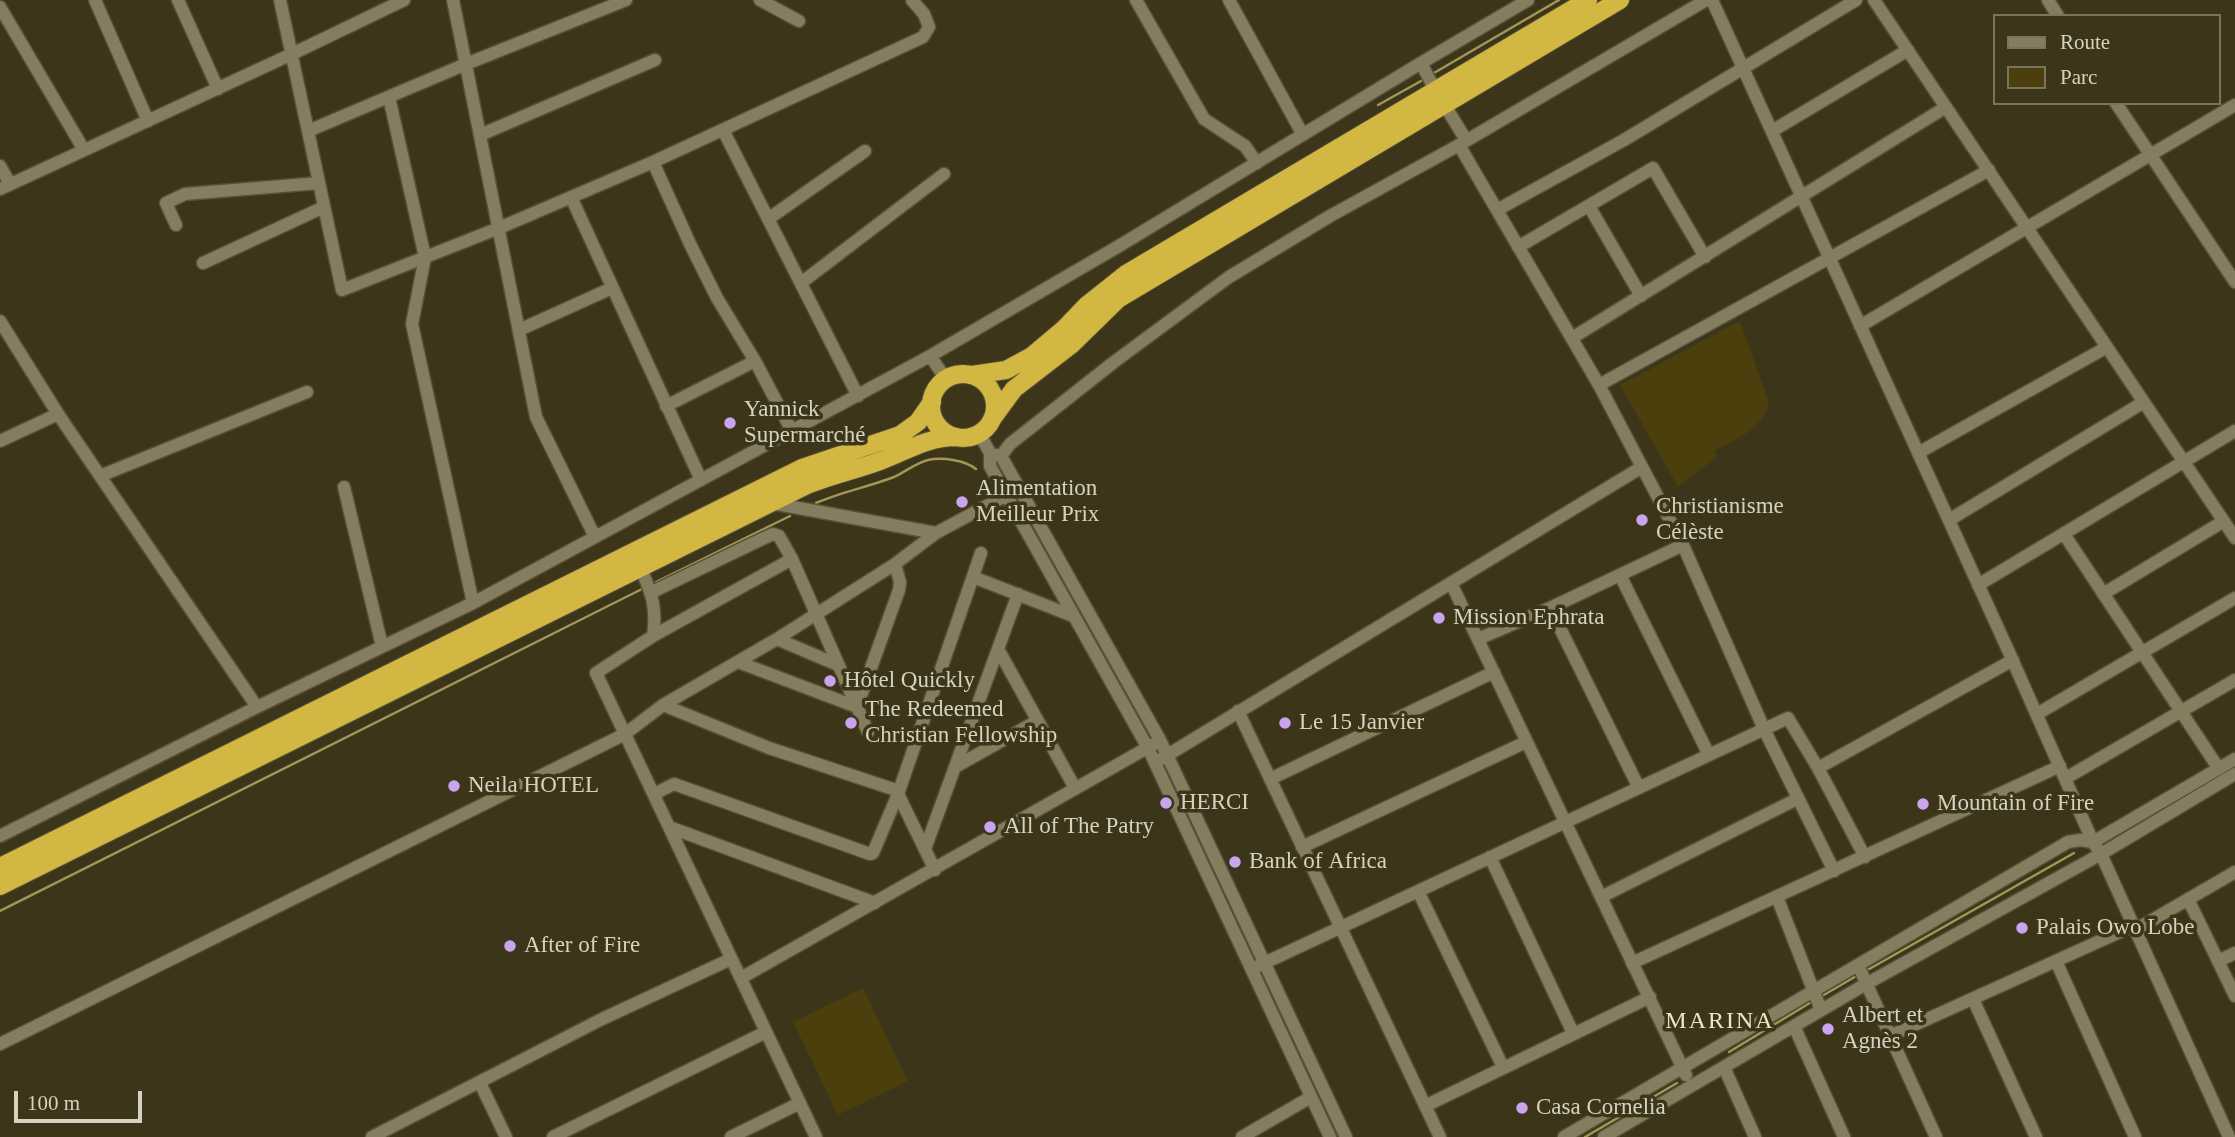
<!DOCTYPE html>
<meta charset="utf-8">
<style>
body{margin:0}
#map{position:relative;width:2235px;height:1137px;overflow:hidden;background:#3c3519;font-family:"Times New Roman",serif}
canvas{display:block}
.legend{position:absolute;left:1993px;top:14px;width:228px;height:91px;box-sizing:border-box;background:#3c3519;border:2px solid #79745c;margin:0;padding:9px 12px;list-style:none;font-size:21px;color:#d5d2c1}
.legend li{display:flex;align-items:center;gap:14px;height:35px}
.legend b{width:35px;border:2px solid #79745c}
.scale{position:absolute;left:14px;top:1091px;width:128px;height:32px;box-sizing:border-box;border:4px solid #d5d2c1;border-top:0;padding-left:9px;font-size:21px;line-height:24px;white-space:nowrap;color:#d5d2c1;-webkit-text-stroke:5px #3c3519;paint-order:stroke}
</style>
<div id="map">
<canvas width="2235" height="1137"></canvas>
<ul class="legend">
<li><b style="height:9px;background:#857d5f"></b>Route</li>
<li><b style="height:19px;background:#4b3f0d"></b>Parc</li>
</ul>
<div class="scale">100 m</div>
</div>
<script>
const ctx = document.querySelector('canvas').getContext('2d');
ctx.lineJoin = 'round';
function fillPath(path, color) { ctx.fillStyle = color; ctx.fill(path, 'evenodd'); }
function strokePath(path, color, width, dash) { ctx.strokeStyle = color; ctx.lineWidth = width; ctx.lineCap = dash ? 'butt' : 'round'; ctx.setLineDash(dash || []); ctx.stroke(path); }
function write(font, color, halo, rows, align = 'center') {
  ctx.font = font + ' "Times New Roman",serif'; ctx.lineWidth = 7; ctx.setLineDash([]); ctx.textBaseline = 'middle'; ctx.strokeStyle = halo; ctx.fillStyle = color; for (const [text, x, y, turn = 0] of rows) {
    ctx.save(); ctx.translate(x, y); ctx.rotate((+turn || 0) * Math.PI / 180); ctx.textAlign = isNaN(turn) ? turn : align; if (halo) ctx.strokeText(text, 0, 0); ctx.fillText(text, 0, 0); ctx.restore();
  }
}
fillPath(new Path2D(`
 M1740 321 1769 403C1760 432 1739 436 1715 451L1717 457 1678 487 1620 385Z
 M863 988 908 1081 838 1115 793 1022Z`), '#4b3f0d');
strokePath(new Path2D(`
 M1434 73 1559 0
 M1378 105 1421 81
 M816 503C841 492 868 487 894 477 905 472 916 463 928 460 942 457 965 460 976 469
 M656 582 790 516
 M0 911 644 588
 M1864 972 2074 853
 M1822 996 1858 975
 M1729 1052 1813 1001
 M1585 1137 1677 1083`), '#a49657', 2.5);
const minor = new Path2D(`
 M95 0 148 121
 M178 0 218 89
 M280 0 342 290 499 228 653 162 923 37 929 27 924 14 912 0
 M453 0 536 417 595 537
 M760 0 799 21
 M1136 0 1204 119 1245 146 1257 163
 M1229 0 1303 135
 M1712 0 2008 650 2093 842 2101 854 2229 1137
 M1874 0 2235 538
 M2048 0 2058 16
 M0 7 84 150
 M1421 63 1435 90
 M389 97 425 257 412 324 473 603
 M2116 103 2235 282
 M1444 104 1466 140
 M723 130 858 396
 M308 131 466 64 626 0
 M1772 131 1908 50
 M480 135 655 60
 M1459 145 1599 385 1683 545 1764 729 1834 871
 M653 162 691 246 717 298 755 361 792 431
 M0 166 10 184
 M0 189 292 54 404 0
 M571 197 701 480
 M1589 206 1641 296
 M1497 210 1624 140 1856 0
 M768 219 865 151
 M176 225 166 203 185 194 319 183
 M1518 247 1653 168 1705 257
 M203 263 324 207
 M801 283 944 174
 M0 321 58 414 257 707
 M1860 326 2235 105
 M519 330 612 288
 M1572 338 1946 107
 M930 356 946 379
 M1599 385 1989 170
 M666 406 755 361
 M979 433 990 453V466L1148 748 1330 1137
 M0 441 58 414
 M1918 453 2107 347
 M996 455 1001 456 1160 740 1346 1137
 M1001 456 1010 444 1114 362 1229 277 1330 216 1459 145 1706 0
 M100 476 307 392
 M344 487 382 646
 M771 503 936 533
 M1949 520 2144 402
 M2064 534 2219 769
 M792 559 653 636 596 673 816 1137
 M640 567C652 593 657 608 653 636
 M1620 575 1709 755
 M973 577 1073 616
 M1451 583 1686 1075
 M1978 585 2235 431
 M652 592 762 539 773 534 779 536 792 559 868 732
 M2103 594 2224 521
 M1550 608 1639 788
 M777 639 838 665
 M1478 639 1550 608 1683 545
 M998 649 1075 788
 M738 662 857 707 899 590 900 582 895 564
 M663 705 769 748 896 790 935 870
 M1238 711 1440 1137
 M2037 714 2235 598
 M1161 759 1642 467
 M955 767 1037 721
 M1818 768 2013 660
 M2066 778 2235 680
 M1270 779 1494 672
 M654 794 674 784 870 854 873 853 898 794 981 553
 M669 827 875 903
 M0 836 257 707 473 603 930 356 1119 246 1421 63 1528 0
 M1302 847 1526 742
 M925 849 1018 594
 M1490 857 1573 1033
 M1418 891 1503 1067
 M1601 897 1797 799
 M1777 897 1821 1010
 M2188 899 2235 996
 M2135 930 2235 872
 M2056 961 2135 1137
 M2218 961 2235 953
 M1632 963 2060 766
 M1858 965 1936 1137
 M1258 966 1788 718 1818 768 1865 857
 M741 978 1154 744
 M1973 999 2036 1137
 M1794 1026 1844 1137
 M1890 1036 2133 926
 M0 1044 625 734 663 705 777 639 895 564 936 533 1018 489
 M1724 1067 1755 1137
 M480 1083 506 1137
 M1425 1106 1650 997
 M372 1137 602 1019 731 959
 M553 1137 766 1032
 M731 1137 800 1103
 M1242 1137 1311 1097
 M1564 1137 2068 842 2080 840 2093 842 2235 759
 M1604 1137 1866 984 2101 854 2235 774`);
const highway = new Path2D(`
 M931 406a32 32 0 1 1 64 0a32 32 0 1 1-64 0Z
 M972 375 1006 370 1032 356 1064 329 1087 305 1126 274 1588 0
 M992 419 1014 389 1071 345 1118 299 1620 0
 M0 867 802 468 900 435 918 422 932 402
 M0 886 807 485C831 475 856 470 880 461 907 451 927 437 957 437`);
strokePath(minor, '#555037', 15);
strokePath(highway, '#555037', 20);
strokePath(minor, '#857d5f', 12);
strokePath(highway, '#d2b742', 18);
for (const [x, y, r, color] of [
 [730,423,7,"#c8a5ee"],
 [962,502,7,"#c8a5ee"],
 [1642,520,7,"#c8a5ee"],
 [1439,618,7,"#c8a5ee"],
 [830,681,7,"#c8a5ee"],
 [851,723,7,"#c8a5ee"],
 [1285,723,7,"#c8a5ee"],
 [454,786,7,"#c8a5ee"],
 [1166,803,7,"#c8a5ee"],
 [1923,804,7,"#c8a5ee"],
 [990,827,7,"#c8a5ee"],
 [1235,862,7,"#c8a5ee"],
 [2022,928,7,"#c8a5ee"],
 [510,946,7,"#c8a5ee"],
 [1828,1029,7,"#c8a5ee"],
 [1522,1108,7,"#c8a5ee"]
]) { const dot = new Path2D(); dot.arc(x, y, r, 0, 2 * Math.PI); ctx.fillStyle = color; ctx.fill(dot); strokePath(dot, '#3c3519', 2.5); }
write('23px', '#d5d2c1', '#3c3519', [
 ["Yannick",744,410],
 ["Supermarché",744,436],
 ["Alimentation",976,489],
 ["Meilleur Prix",976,515],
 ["Christianisme",1656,507],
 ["Célèste",1656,533],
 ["Mission Ephrata",1453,618],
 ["Hôtel Quickly",844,681],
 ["The Redeemed",865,710],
 ["Christian Fellowship",865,736],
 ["Le 15 Janvier",1299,723],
 ["Neila HOTEL",468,786],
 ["HERCI",1180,803],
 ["Mountain of Fire",1937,804],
 ["All of The Patry",1004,827],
 ["Bank of Africa",1249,862],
 ["Palais Owo Lobe",2036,928],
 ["After of Fire",524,946],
 ["Albert et",1842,1016],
 ["Agnès 2",1842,1042],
 ["Casa Cornelia",1536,1108]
], 'left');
ctx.letterSpacing = '2px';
write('24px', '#ede5c3', '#3c3519', [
 ["MARINA",1720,1022]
]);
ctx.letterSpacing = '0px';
</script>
